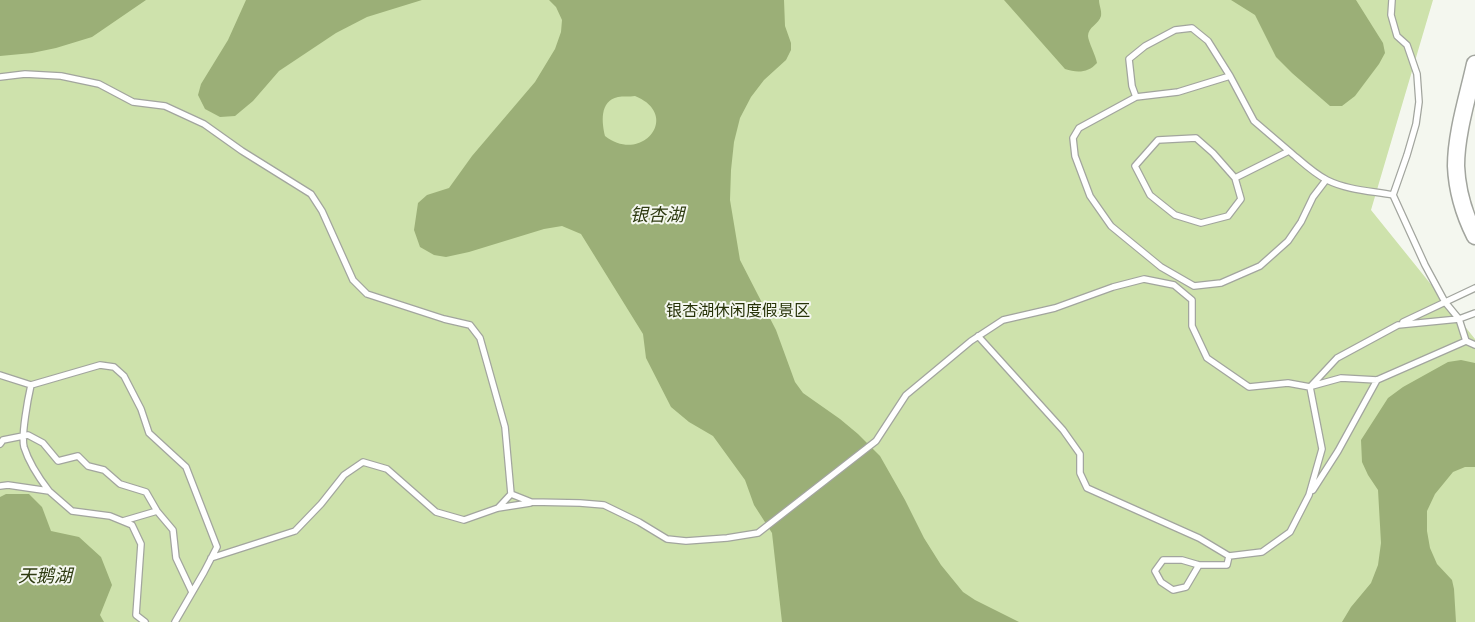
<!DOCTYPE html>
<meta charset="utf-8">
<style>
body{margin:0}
canvas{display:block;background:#f4f7ef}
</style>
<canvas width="1475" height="622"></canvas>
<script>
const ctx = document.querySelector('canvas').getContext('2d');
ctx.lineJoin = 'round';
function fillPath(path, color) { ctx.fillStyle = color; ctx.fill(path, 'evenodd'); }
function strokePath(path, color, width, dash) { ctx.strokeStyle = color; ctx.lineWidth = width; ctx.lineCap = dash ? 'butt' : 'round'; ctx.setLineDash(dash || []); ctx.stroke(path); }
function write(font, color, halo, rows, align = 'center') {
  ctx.font = font + ' Montserrat,"Noto Sans SC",sans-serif'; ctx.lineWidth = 4; ctx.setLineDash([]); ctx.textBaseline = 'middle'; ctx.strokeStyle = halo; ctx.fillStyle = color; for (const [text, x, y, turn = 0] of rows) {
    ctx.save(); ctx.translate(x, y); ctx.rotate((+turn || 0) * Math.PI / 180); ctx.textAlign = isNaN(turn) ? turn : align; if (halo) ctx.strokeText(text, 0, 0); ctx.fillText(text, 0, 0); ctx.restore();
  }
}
fillPath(new Path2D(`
 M0 0H1433L1371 210 1475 339V622H0Z`), '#cee2ac');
fillPath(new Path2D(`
 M0 0H146L92 37 56 48 32 53 0 56Z
 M246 0H422L367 17 336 33 279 71 253 101 235 116 220 117 205 109 198 95 201 84 228 40Z
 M549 0H784L785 26 791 43V50L786 60 764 80 751 97 740 118 734 142 731 170 730 200 740 260 776 330 795 382 803 393 840 419 858 434 880 456 905 500 924 538 941 565 963 592 975 600 1019 622H782L772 533 754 505 745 480 713 436 689 422 671 407 646 358 643 334 581 234 562 226 544 229 469 252 446 257 434 255 420 247 414 230 418 203 427 195 449 188 472 156 535 82 555 49 561 32 562 20 556 7ZM635 96C682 115 642 165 605 136 602 123 599 101 618 97 623 96 629 97 635 96Z
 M1004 0H1099C1099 5 1102 11 1101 16 1099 24 1088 27 1088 36 1088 41 1096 56 1097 63 1088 73 1077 73 1065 69Z
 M1231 0H1356L1383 43 1385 53 1379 64 1355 96 1342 106H1330L1292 73 1276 57 1255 15Z
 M1461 360 1475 363V467H1465L1453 472 1435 494 1427 511V531L1430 548 1437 564 1452 580 1454 589 1456 622H1342L1351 607 1371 583 1378 565 1381 543 1378 490 1368 475 1362 462 1361 440 1388 398 1403 387 1448 362Z
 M6 494H29L42 507 51 531 79 537 101 557 112 585 100 615 104 622H0V497Z`), '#9baf77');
const lane = new Path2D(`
 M1392 0 1391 15 1397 36 1407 45 1417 74 1419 102 1416 124 1407 155 1393 195 1425 265 1445 302 1459 319 1466 341
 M0 77 25 74 61 76 99 84 133 102 165 106 204 124 242 151 311 194 322 211 353 280 367 294 444 319 470 325 480 338 505 427 511 494 531 502 580 503 604 505 639 522 667 539 686 541 727 538 758 533 876 441 906 395 971 341 1003 320 1055 308 1113 287 1144 279 1174 285 1192 300V326L1207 358 1249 387 1288 383 1310 387 1322 449 1309 495 1290 532 1262 552 1229 556 1199 538 1087 488 1080 473V454L1063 430 978 336
 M1136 97 1178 92 1230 76
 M1289 151 1254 121 1230 76 1208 41 1192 28 1175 30 1145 46 1129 59 1132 86 1136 97 1079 128 1073 138 1075 156 1090 196 1111 226 1161 267 1194 286 1221 283 1260 266 1288 241 1301 222 1313 197 1326 180
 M1235 178 1213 153 1196 138 1158 140 1135 166 1150 195 1175 215 1201 223 1228 216 1241 199 1235 178 1289 151C1301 161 1313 173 1327 180 1347 190 1371 191 1393 195
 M1403 322 1475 288
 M0 375 31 385 100 365 114 367 124 376 141 409 149 433 186 467 217 547 204 572 175 622
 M31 385C28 398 21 436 24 447 29 463 39 478 49 491
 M1312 386 1341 378 1377 380 1466 341 1475 345
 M1310 387 1337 358 1398 325 1459 319 1475 313
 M0 444 3 440 28 435 43 443 58 461 78 456 88 466 104 470 120 484 146 492 157 511 173 530 176 558 192 592
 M0 486 8 485 49 491 72 511 110 516 132 525 141 544 136 615 145 622
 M1313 490 1338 451 1377 380
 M498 508 511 494
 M123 521 157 511
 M211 558 295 531 321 504 344 475 363 462 387 469 436 512 464 520 498 508 530 503
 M1199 565 1186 587 1173 590 1161 582 1155 571 1163 560H1182L1199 565H1227L1229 556`);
const secondary = new Path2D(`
 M1475 64C1468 96 1456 133 1456 166 1457 190 1464 214 1475 236`);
strokePath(lane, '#a2a59e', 8);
strokePath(secondary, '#a2a59e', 19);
strokePath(lane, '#fff', 5.5);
strokePath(secondary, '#fff', 16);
write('16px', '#273308', '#f4f7ef', [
 ["银杏湖休闲度假景区",738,311]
]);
write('italic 18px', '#2e3b11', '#f4f7ef', [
 ["银杏湖",657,216],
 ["天鹅湖",45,577]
]);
</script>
